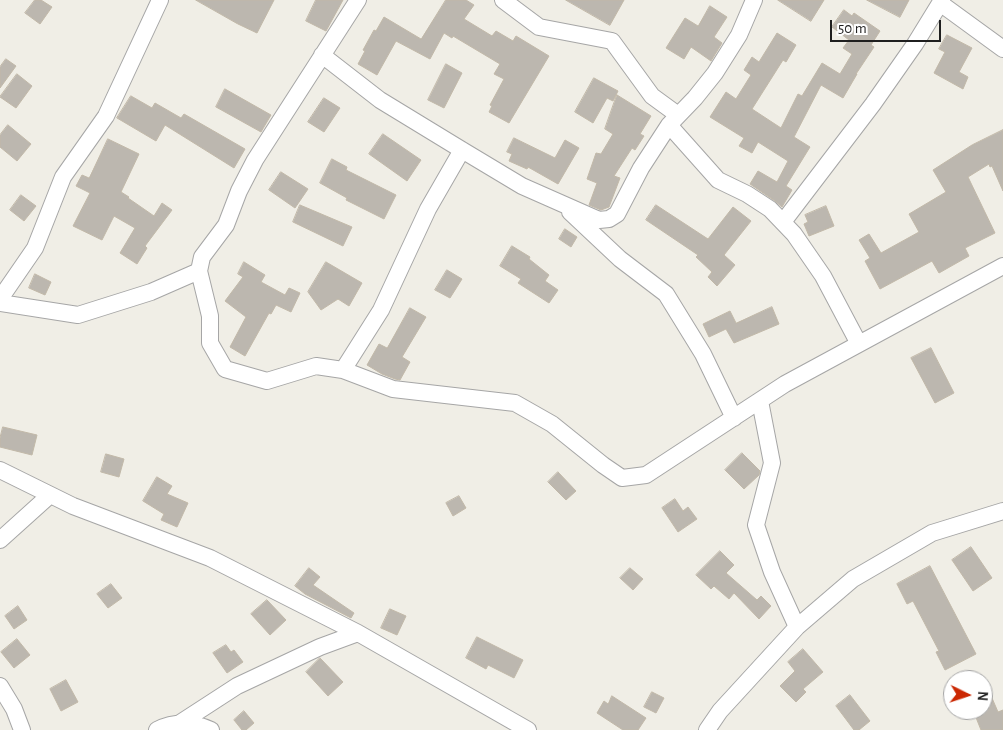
<!DOCTYPE html>
<style>
body{margin:0}
#map{position:relative;width:1003px;height:730px;overflow:hidden;background:#f0eee6;font-family:"Alegreya Sans",sans-serif}
canvas{display:block}
.north{position:absolute;left:943px;top:670px;width:50px;height:50px;box-sizing:border-box;background:#fff;border:1px solid #a5a5a5;border-radius:50%;rotate:94deg;font-size:14px;font-weight:700;line-height:20px;text-align:center;color:#1f1f1f}
.north::after{content:'';display:block;margin:auto;width:18px;height:22px;background:#cb2803;clip-path:polygon(50% 0,100% 100%,50% 72%,0 100%)}
.scale{position:absolute;left:830px;top:20px;width:111px;height:22px;box-sizing:border-box;border:2px solid #1f1f1f;border-top:0;padding-left:6px;font-size:15px;line-height:18px;white-space:nowrap;color:#1f1f1f;-webkit-text-stroke:4px #fff;paint-order:stroke}
</style>
<div id="map">
<canvas width="1003" height="730"></canvas>
<div class="north">N</div>
<div class="scale">50 m</div>
</div>
<script>
const ctx = document.querySelector('canvas').getContext('2d');
ctx.lineJoin = 'round';
function fillPath(path, color) { ctx.fillStyle = color; ctx.fill(path, 'evenodd'); }
function strokePath(path, color, width, dash) { ctx.strokeStyle = color; ctx.lineWidth = width; ctx.lineCap = dash ? 'butt' : 'round'; ctx.setLineDash(dash || []); ctx.stroke(path); }
const building = new Path2D(`
 M35 0H41L52 7 40 24 25 13Z
 M196 0H274L257 33 238 24Z
 M316 0H343L326 31 306 21Z
 M446 0H466L474 5 464 19 492 36 496 31 513 41 516 36 549 56 509 123 489 112 492 106 490 105 504 79 494 74 500 64 453 36 452 38 444 33 430 59 396 41 377 75 358 64 365 51 363 50 374 30 376 31 384 17 421 39Z
 M566 0H624L610 25Z
 M778 0H824L811 21Z
 M867 0H909L900 17Z
 M710 6 727 17 714 37 722 43 711 61 691 47 684 59 666 48 685 18 698 26Z
 M844 10 852 16 854 13 880 31 871 45 874 47 856 74H857L843 98 821 85 794 137 810 147 786 186 792 190 782 207 775 201 750 184 758 171 777 182 788 161 758 142 752 153 739 146 744 138 710 117 726 92 736 99 751 75 744 70 752 57 759 62 777 33 796 45 786 62 783 60 752 109 781 128 798 94 802 96 822 63 840 74 852 54 843 48 849 40 832 27Z
 M947 35 972 48 959 72 968 77 963 89 934 73 945 52 939 49Z
 M6 59 16 66 0 88V67Z
 M446 64 462 73 444 108 428 100Z
 M17 74 32 86 16 108 0 97Z
 M594 78 618 91 613 101 607 98 593 123 575 112Z
 M225 89 271 115 261 132 216 107Z
 M617 95 651 116 640 134 644 136 635 150 632 148 614 176 620 178 609 207 601 210 589 205 597 183 587 179 596 153 601 154 613 134 605 129Z
 M131 96 152 108 155 103 181 118 184 114 245 149 234 168 165 125 156 141 117 118Z
 M324 98 340 108 324 132 308 122Z
 M8 125 31 144 17 161 0 147V135Z
 M1003 130V191L992 166 990 167 989 164 968 177 995 233 965 248 969 256 939 273 932 261 880 289 865 261 870 258 859 240 869 234 881 253 919 232 909 214 946 192 933 170 972 145Z
 M383 134 421 160 407 181 369 154Z
 M514 138 555 158 565 140 579 148 558 184 528 167 527 169 509 161 512 154 507 152Z
 M108 139 139 154 121 192 129 197 128 198 154 216 162 203 172 210 145 246 147 248 137 264 120 253 135 228 114 216 102 240 73 226 90 193 76 186 82 175 89 178Z
 M332 159 347 167 346 170 396 195 384 219 346 200 347 198 320 183Z
 M281 172 308 189 295 208 269 190Z
 M21 195 36 206 24 221 10 210Z
 M300 205 352 227 343 246 293 222Z
 M656 205 708 239 733 207 751 221 724 255 735 265 717 286 708 277 712 272 696 257 698 255 646 220Z
 M826 206 834 226 809 236 804 224 808 222 805 215Z
 M565 229 577 237 571 247 559 239Z
 M512 246 530 257 529 259 549 275 545 281 558 290 549 303 518 283 521 279 500 266Z
 M244 262 265 275 261 282 285 295 289 288 300 293 291 312 276 305 271 314 269 313 245 356 230 347 246 317 225 301 243 277 238 274Z
 M326 262 362 283 349 306 338 299 321 310 308 292Z
 M447 270 462 279 450 298 435 290Z
 M35 274 51 282 45 295 29 288Z
 M772 307 779 324 734 343 726 329 709 337 703 324 730 311 736 323Z
 M410 308 426 317 402 357 410 362 400 380 395 379 382 374 367 365 379 344 387 348Z
 M931 348 954 393 935 403 911 358Z
 M3 427 37 435 32 455 0 447V438Z
 M742 453 760 471 759 475 744 489 725 470Z
 M106 454 124 459 119 477 101 472Z
 M558 472 576 491 566 500 548 482Z
 M157 477 172 486 167 494 188 503 177 527 161 520 164 514 143 501Z
 M459 496 466 508 453 516 446 503Z
 M675 499 683 511 688 507 697 519 678 532 662 508Z
 M971 547 992 578 973 591 952 560Z
 M720 551 734 565 726 573 757 600 761 596 771 606 759 619 734 593 729 599 714 586 711 589 696 575Z
 M930 566 976 654 945 670 936 652 939 651 913 601 907 604 897 584Z
 M309 568 320 577 313 585 354 613 351 618 305 594 295 586Z
 M630 568 643 579 633 590 620 578Z
 M111 584 122 598 108 608 97 594Z
 M267 600 286 620 270 635 251 614Z
 M18 606 27 620 14 629 5 616Z
 M390 609 406 616 397 635 381 628Z
 M477 637 523 660 514 678 488 665 486 669 466 658Z
 M17 639 30 655 14 668 1 652Z
 M226 645 231 652 234 650 243 662 227 673 213 653Z
 M803 649 823 672 803 689 806 692 796 702 780 686 795 671 788 662Z
 M320 658 343 682 328 696 306 672Z
 M983 677 998 712 1003 710V730H981L973 710H983Z
 M66 680 78 702 61 711 50 689Z
 M652 692 664 698 656 713 644 707Z
 M850 695 870 721 859 730H854L836 706Z
 M612 696 646 718 638 730H623L597 713 604 701 608 704Z
 M244 711 254 723 246 730H242L234 720Z`);
fillPath(building, '#bcb7af');
strokePath(building, '#c1b8a8', 1);
const street = new Path2D(`
 M358 0 255 160 239 191 226 225 202 257 199 271 210 316V343L225 369 267 381 316 366 343 370 393 389 515 403 552 424 603 465 622 478 646 475 785 384 1003 266
 M503 0 539 27 612 41 652 96 678 115
 M940 3 1003 49
 M322 55 380 100 462 150 522 186 599 220 609 219 617 214 641 168 669 125 695 98 715 73 739 35 754 0
 M669 125 718 180 747 194 770 209 794 234 823 276 859 344
 M570 212 620 259 666 294 703 354 734 418
 M783 222 873 104 915 44 942 0
 M0 299 35 248 63 177 106 116 160 0
 M0 303 78 315 151 292 199 271
 M343 370 381 310 428 209 462 150
 M0 470 73 506 210 558 358 633 528 730
 M0 540 50 495
 M797 627 853 579 932 533 1003 511
 M0 686 14 709 22 730
 M180 723 237 686 320 647 358 633
 M157 730C175 721 193 722 211 730
 M707 730 720 711 797 627 772 572 756 525 772 463 760 401`);
strokePath(street, '#a6a6a6', 18);
strokePath(street, '#fff', 16);
</script>
